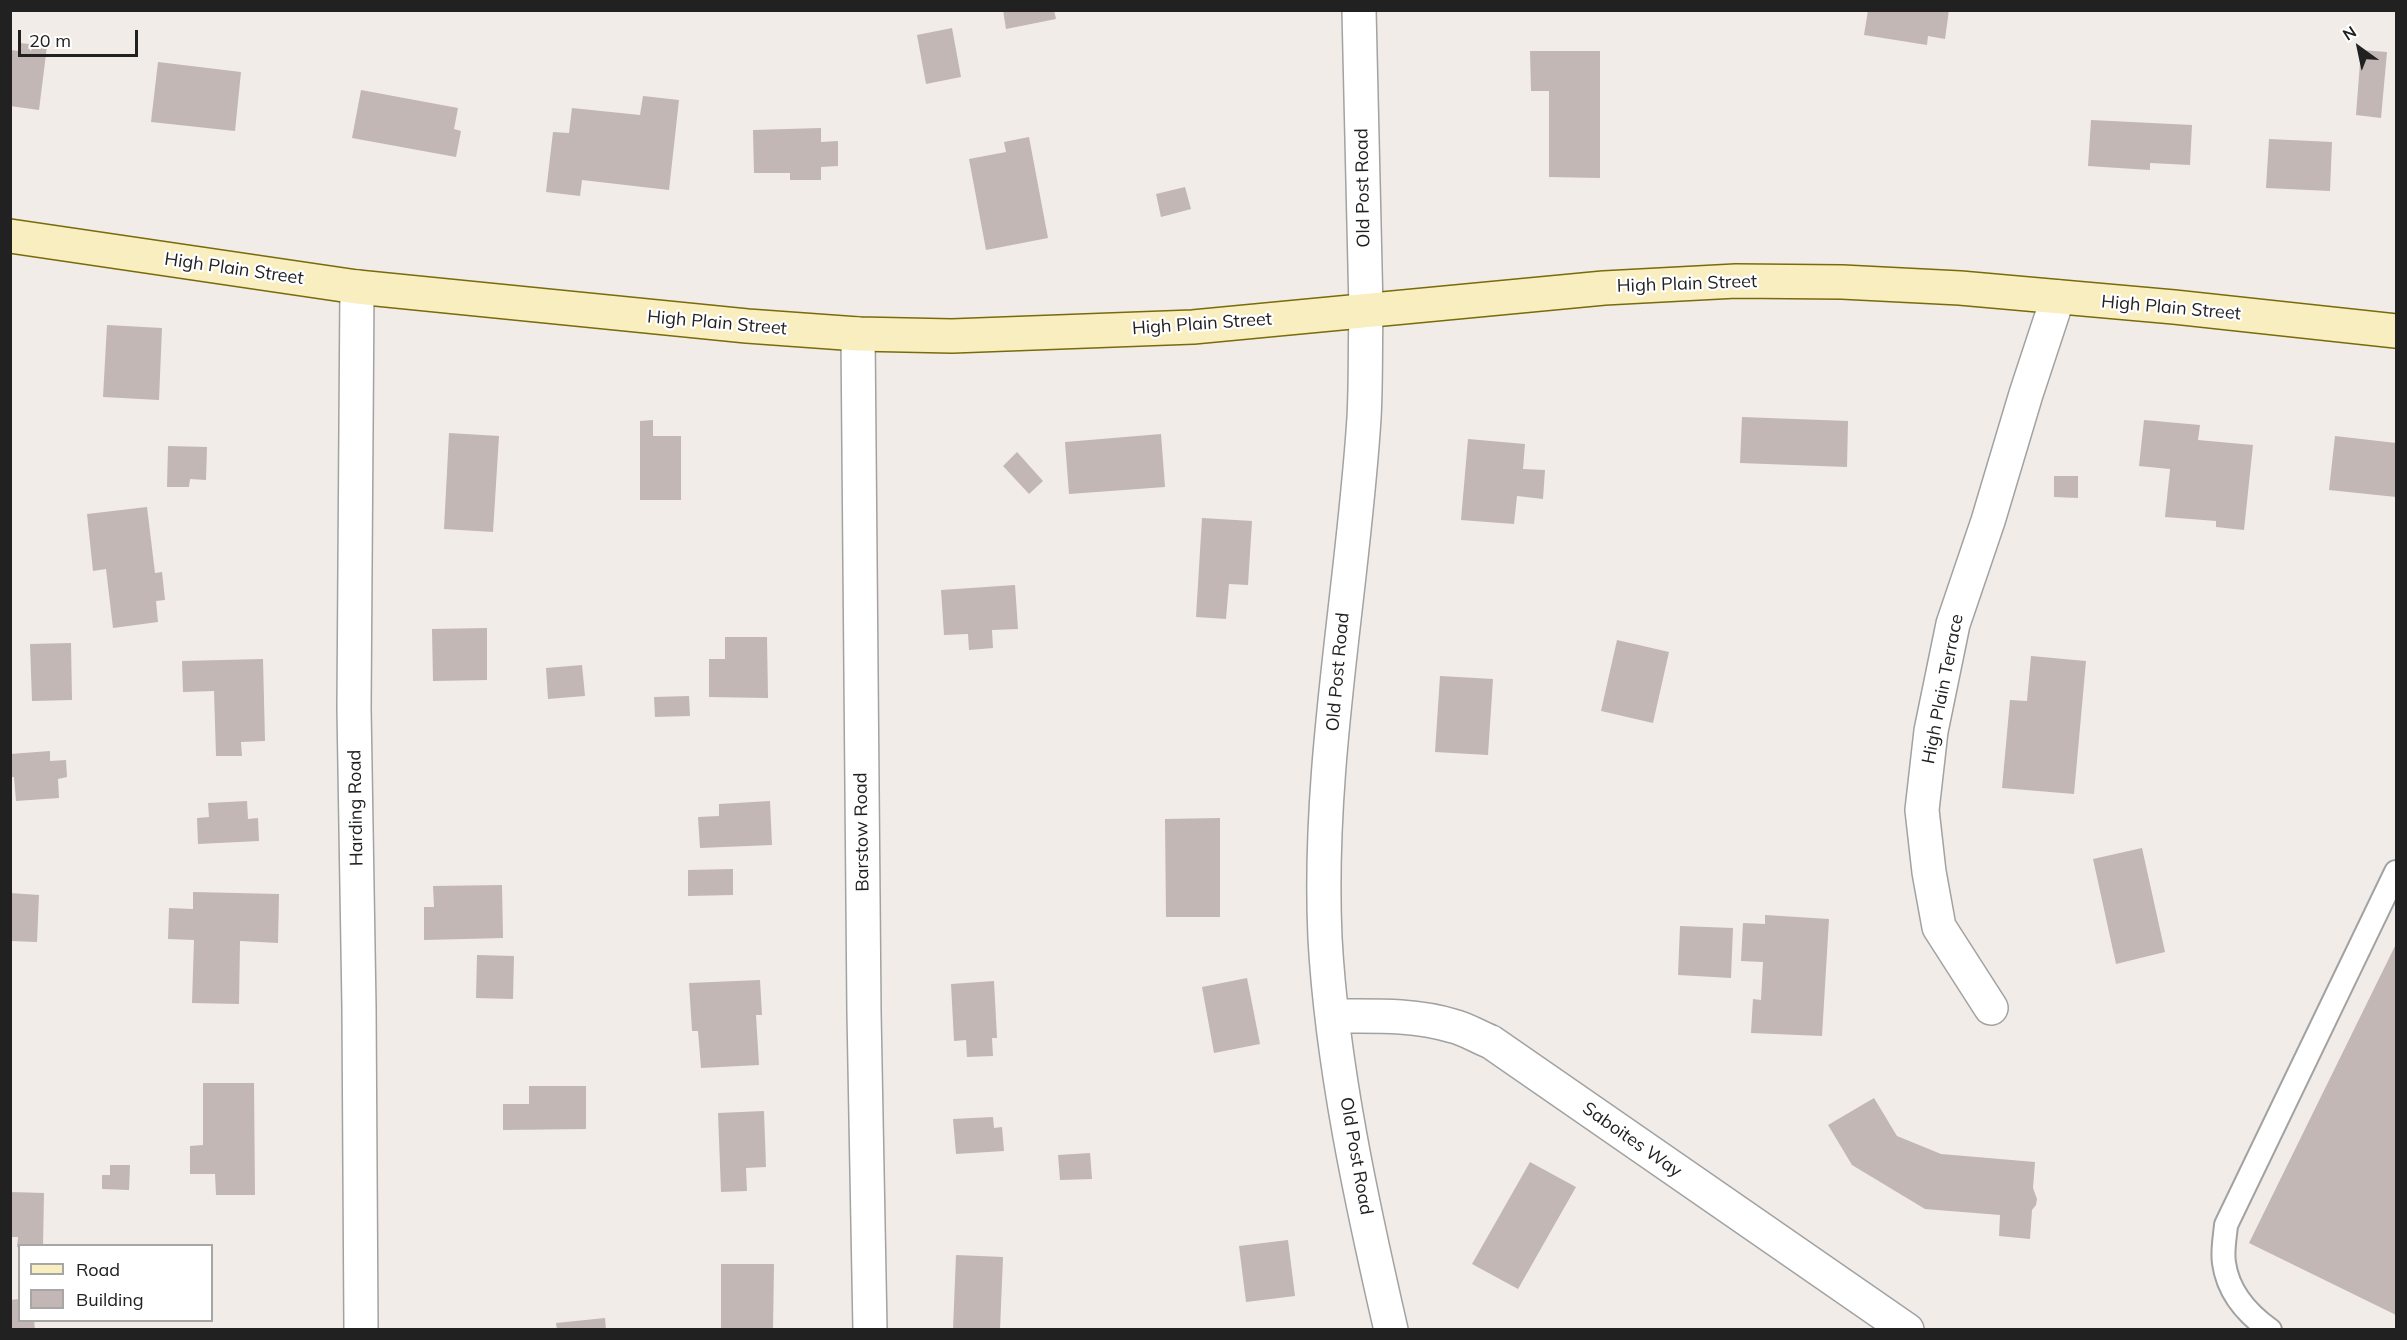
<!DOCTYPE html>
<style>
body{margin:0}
#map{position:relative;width:2407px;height:1340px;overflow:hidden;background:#f1ece8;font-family:Mulish,sans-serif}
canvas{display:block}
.frame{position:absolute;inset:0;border:12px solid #212121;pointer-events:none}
.legend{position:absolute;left:18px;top:1244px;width:195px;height:78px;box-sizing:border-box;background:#fff;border:2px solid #a6a6a6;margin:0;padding:8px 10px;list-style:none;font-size:18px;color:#212121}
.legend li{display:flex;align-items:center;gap:12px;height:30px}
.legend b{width:30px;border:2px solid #a6a6a6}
.north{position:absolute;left:2329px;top:18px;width:60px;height:60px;-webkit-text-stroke:4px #fff;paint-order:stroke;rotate:327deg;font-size:16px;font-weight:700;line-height:24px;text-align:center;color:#212121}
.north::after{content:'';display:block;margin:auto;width:21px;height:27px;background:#212121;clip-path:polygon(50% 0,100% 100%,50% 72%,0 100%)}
.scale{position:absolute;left:18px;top:30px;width:120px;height:27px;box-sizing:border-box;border:3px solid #212121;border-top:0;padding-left:8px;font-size:18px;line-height:21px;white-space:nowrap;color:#212121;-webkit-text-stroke:4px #fff;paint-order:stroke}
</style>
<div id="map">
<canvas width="2407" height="1340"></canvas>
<div class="frame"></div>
<ul class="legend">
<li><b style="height:8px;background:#f8eec0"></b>Road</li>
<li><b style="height:16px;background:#c2b7b5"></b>Building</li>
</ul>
<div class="north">N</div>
<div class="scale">20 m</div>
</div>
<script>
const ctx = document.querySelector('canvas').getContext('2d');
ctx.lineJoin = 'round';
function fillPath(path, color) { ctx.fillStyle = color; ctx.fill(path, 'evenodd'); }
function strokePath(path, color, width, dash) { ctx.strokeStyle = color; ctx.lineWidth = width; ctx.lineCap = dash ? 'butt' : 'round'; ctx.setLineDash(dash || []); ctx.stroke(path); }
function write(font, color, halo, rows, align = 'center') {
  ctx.font = font + ' Mulish,sans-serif'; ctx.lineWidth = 4.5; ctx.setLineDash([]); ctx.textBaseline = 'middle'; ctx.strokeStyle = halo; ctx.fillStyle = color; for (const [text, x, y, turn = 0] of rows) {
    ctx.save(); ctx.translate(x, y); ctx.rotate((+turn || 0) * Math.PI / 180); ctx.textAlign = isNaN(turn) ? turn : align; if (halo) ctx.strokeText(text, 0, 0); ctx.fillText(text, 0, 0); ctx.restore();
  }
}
fillPath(new Path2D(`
 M1003 10H1054L1056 19 1006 29Z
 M1868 10H1949L1945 39 1928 36 1927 45 1864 35Z
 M952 28 961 77 926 84 917 35Z
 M20 43 47 46 39 110 10 106V50L20 51Z
 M2361 50 2387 52 2381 118 2356 115Z
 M1530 51H1600V178L1549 177V91H1531Z
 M158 62 241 72 235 131 151 122Z
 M361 90 458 108 454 129 461 131 456 157 352 138Z
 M643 96 679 100 669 190 582 180 580 196 546 192 553 132 569 133 572 108 640 115Z
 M2091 120 2192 125 2190 165 2150 163V170L2088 166Z
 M821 128V142L838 141V166L821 167V180H790V173H754L753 130Z
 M1029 137 1048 238 986 250 969 159 1006 152 1004 142Z
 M2269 139 2332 142 2330 191 2266 188Z
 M1185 187 1191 209 1161 217 1156 194Z
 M107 325 162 328 159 400 103 397Z
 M1742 417 1848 421 1847 467 1740 463Z
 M653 420V436H681V500H640V421Z
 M2144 420 2200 425 2198 440 2253 445 2244 530 2216 527V521L2165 517 2170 469 2139 466Z
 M449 433 499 436 493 532 444 529Z
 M1161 434 1165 487 1069 494 1065 442Z
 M2335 436 2396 443V497L2329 490Z
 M1468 439 1525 444 1523 469 1545 470 1543 499 1517 496 1514 524 1461 520Z
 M168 446 207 447 206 480 190 479 189 487H167Z
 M1017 452 1043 481 1029 494 1003 466Z
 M2054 476H2078V498L2054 497Z
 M147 507 155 573 162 572 165 600 156 601 158 622 113 628 106 569 93 571 87 514Z
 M1202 518 1252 521 1248 585 1229 584 1226 619 1196 617Z
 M1015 585 1018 629 992 630 993 648 969 650 968 634 944 635 941 590Z
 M487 628V680L433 681 432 629Z
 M725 637H767L768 698 709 697V659H725Z
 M1617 640 1669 652 1653 723 1601 711Z
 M71 643 72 700 32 701 30 644Z
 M2031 656 2086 661 2074 794 2002 788 2010 700 2027 701Z
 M263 659 265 741 241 742 242 756H216L214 691 183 692 182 661Z
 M582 665 585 696 548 699 546 668Z
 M1440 676 1493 679 1488 755 1435 752Z
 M689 696 690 716 655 717 654 697Z
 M50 751V761L66 760 67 777 58 779 59 798 16 801 14 777H10V754Z
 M247 801 248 819 258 818 259 841 198 844 197 818 209 817 208 803Z
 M770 801 772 845 700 848 698 817 719 816V804Z
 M1220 818V917H1166L1165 819Z
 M2142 848 2165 952 2116 964 2093 859Z
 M733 869V895L688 896V870Z
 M502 885 503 938 424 940V907H434L433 886Z
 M193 892 279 894 278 943 240 941 239 1004 192 1003 194 940 168 939 169 908 193 909Z
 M10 893 39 895 37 942 10 941Z
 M1765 915 1829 919 1822 1036 1751 1033 1753 999 1761 1000 1763 962 1741 961 1743 923 1765 924Z
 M1680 926 1733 928 1731 978 1678 975Z
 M2396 944V1315L2249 1243Z
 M477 955 514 956 513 999 476 998Z
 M1247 978 1260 1044 1214 1053 1202 987Z
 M760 980 762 1015H756L759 1065 701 1068 698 1031H692L689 983Z
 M994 981 997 1038H992L993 1056 967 1057 966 1040 954 1041 951 984Z
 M203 1083H254L255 1195H216L215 1174H190V1146L203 1145Z
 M529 1086H586V1129L503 1130V1104H529Z
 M1874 1098 1897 1136 1941 1154 2035 1162 2033 1188 2037 1199 2036 1205 2032 1210 2030 1239 1999 1236 2000 1215 1925 1209 1852 1165 1828 1125Z
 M764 1111 766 1167 746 1168 747 1191 721 1192 718 1113Z
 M993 1117 994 1128 1002 1127 1004 1151 956 1154 953 1119Z
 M1090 1153 1092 1179 1060 1180 1058 1155Z
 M1530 1162 1576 1187 1518 1289 1472 1264Z
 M110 1165H130L129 1190 102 1189V1175H110Z
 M10 1192 44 1193 43 1246 17 1247 18 1237H10Z
 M1288 1240 1295 1296 1246 1302 1239 1246Z
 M956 1255 1003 1257 1000 1330H953Z
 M721 1264H774L773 1330H721Z
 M20 1299V1320H34L35 1330H10V1300Z
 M605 1318 606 1330H557L556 1323Z`), '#c2b7b5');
const service = new Path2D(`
 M2270 1330C2246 1313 2228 1292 2224 1263 2222 1251 2225 1237 2226 1225L2396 872`);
const minor = new Path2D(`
 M357 287 354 708 359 1007 361 1330
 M1366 310C1365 346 1366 382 1364 418 1353 591 1317 764 1325 938 1332 1066 1362 1204 1391 1330
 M858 334 864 1012 870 1330
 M1991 1008 1939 927 1929 872 1922 810 1931 731 1953 624 1988 521 2026 394 2058 297
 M1333 1016C1373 1016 1414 1014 1453 1026 1466 1029 1478 1037 1491 1042L1907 1330`);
const tertiary = new Path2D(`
 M1359 10 1366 310`);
const secondary = new Path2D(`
 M10 236 357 287 747 326 858 334 952 336 1193 327 1604 288 1736 281 1842 282 1960 288 2174 307 2396 331`);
strokePath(service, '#a2a2a2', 26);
strokePath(minor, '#a2a2a2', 36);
strokePath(tertiary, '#a2a2a2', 36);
strokePath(secondary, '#786b08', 36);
strokePath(service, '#fff', 22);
strokePath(minor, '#fff', 33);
strokePath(tertiary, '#fff', 33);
strokePath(secondary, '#f8eec0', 33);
write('18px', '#212121', '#fff', [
 ["Old Post Road",1363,188,-91],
 ["High Plain Street",234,269,8],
 ["High Plain Street",1687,284,-2],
 ["High Plain Street",2171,308,5],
 ["High Plain Street",717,323,5],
 ["High Plain Street",1202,324,-4],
 ["Old Post Road",1338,672,-85],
 ["High Plain Terrace",1943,689,-79],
 ["Harding Road",356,808,-91],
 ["Barstow Road",862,832,-91],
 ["Saboites Way",1632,1140,35],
 ["Old Post Road",1356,1156,80]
]);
</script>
